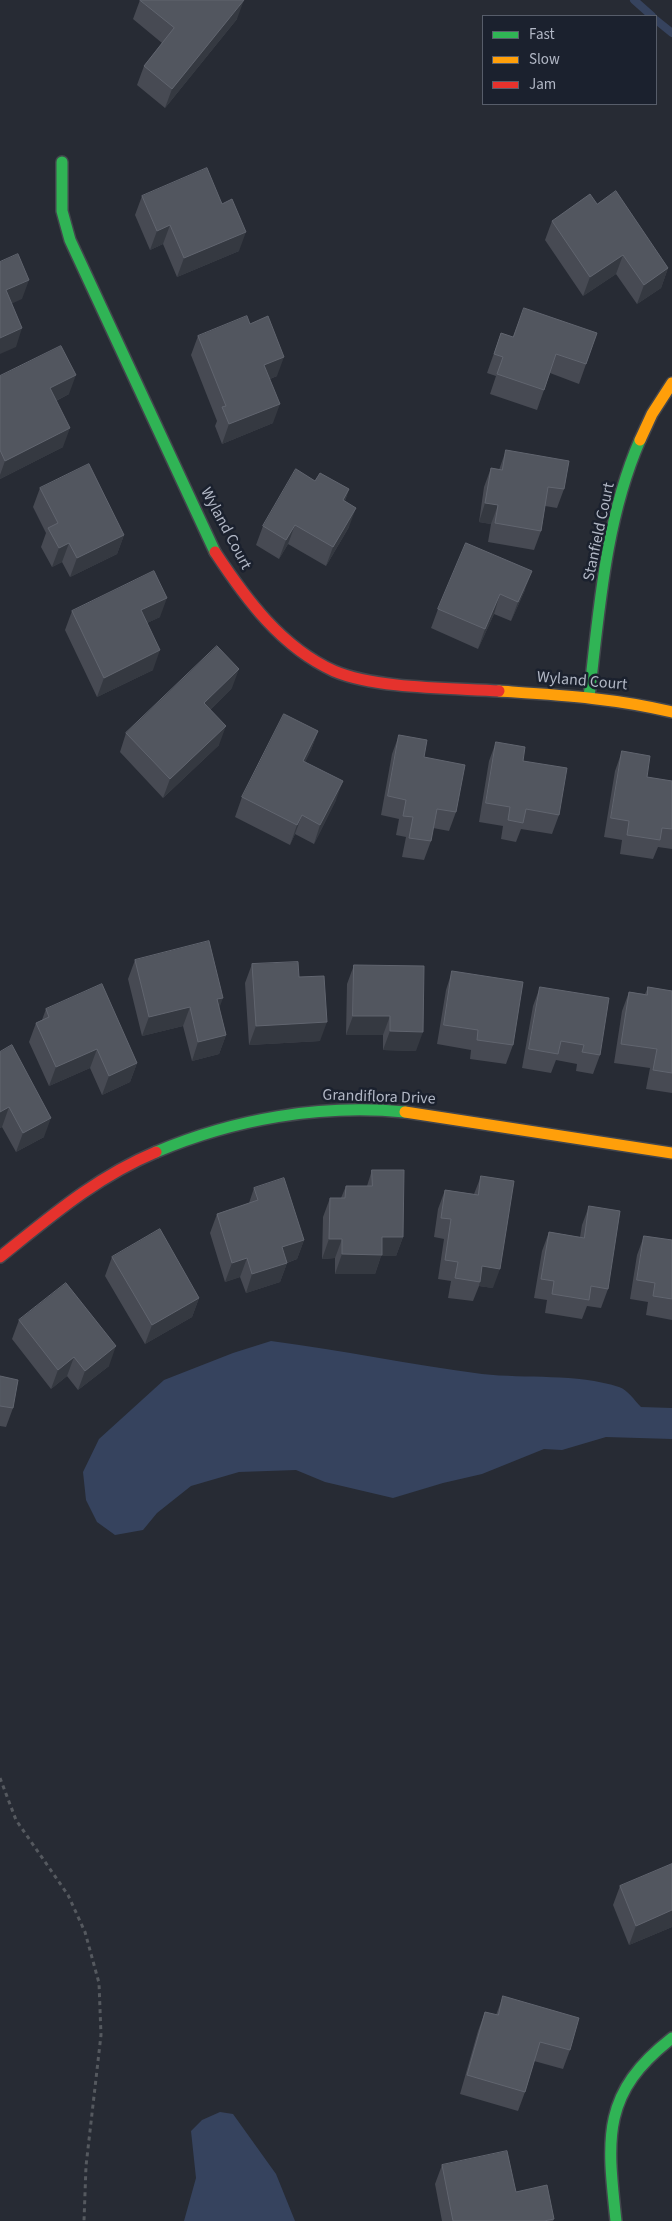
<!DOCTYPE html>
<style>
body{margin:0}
#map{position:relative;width:672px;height:2221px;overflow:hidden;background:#272b34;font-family:"Source Sans 3",sans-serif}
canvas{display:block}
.legend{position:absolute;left:482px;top:15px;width:175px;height:90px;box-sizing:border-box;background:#1b212e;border:1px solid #575d6a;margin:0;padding:6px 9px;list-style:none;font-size:15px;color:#b1b7c5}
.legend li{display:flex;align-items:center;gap:10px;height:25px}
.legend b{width:25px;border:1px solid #575d6a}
</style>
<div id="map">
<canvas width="672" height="2221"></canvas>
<ul class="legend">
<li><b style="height:6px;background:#30b455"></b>Fast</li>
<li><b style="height:6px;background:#ff9f0a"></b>Slow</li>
<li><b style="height:6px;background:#e5322d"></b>Jam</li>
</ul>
</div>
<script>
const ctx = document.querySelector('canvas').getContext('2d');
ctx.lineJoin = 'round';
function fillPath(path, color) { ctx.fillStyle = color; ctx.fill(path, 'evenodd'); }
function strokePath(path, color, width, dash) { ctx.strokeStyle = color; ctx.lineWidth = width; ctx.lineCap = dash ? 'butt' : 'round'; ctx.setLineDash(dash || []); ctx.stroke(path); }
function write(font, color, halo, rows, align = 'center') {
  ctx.font = font + ' "Source Sans 3",sans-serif'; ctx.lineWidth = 5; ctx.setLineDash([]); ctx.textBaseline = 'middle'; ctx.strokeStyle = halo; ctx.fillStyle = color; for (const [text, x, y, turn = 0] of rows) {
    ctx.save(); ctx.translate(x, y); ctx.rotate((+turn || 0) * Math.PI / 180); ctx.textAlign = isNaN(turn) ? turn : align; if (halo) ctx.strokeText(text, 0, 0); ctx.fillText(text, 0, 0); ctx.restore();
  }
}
fillPath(new Path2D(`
 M271 1341C342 1350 411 1365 482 1374 527 1379 576 1373 619 1387 627 1389 635 1401 641 1407L672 1408V1439L606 1437 562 1450 544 1449 482 1474 443 1483 393 1498 325 1482 296 1470 239 1472 191 1486 157 1513 143 1530 115 1535 97 1522 86 1500 83 1472 99 1439 164 1380 233 1353Z
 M220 2112 233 2114 276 2174 295 2221H184L196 2178 191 2131 202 2120Z`), '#36435e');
strokePath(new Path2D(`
 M634 0 652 16
 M656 20 672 33`), '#36435e', 8);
const fast = new Path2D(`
 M62 162V211L70 240 215 552
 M589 697C599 612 605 520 640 440
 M156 1152C234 1119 320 1104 405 1112
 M616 2221C607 2138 601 2093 672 2038`);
const slow = new Path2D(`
 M640 440 652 414 672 383
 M499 691C558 695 615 698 672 712
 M405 1112 672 1153`);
const jam = new Path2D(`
 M215 552C246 599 281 647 334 671 376 689 453 688 499 691
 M0 1257C50 1217 96 1177 156 1152`);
strokePath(fast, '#43464d', 14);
strokePath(slow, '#43464d', 14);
strokePath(jam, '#43464d', 14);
strokePath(new Path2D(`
 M0 1778 16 1820 68 1895 85 1932 99 1983 101 2035 86 2166 84 2221`), '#55595f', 3, [4, 4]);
strokePath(fast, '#30b455', 11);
strokePath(slow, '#ff9f0a', 11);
strokePath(jam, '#e5322d', 11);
fillPath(new Path2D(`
 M140 0 237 19 165 108 137 85 144 66 162 43 133 19Z
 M142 196 222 204 239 251 177 277 163 244 150 250 135 215Z
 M597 204 668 268 661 288 637 304 616 274 583 296 545 240 552 221Z
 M250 324 277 376 270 379 273 423 222 444 215 426 217 421 191 355 198 336Z
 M501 333 513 337 597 333 579 384 550 373 537 410 490 394 496 376 487 373Z
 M0 376 69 394 56 401 63 447 0 479Z
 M506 450 564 489 557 508 545 506 541 531 534 550 488 542 491 524 479 522 484 487 491 468 499 470Z
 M315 481 349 489 345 501 349 527 326 566 288 544 279 559 256 545 263 526Z
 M40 488 124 535 117 554 70 577 62 562 52 567 41 547 46 533 33 507Z
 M466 543 525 590 511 621 494 614 478 649 431 628 438 609Z
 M72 611 160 617 147 623 153 670 97 697 65 630Z
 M232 688 210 710 219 745 163 798 120 752 126 733Z
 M318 731 311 750 305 762 336 800 314 844 295 834 290 845 235 817 242 797Z
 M399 735 424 757 456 812 449 831 433 828 431 841 424 860 402 857 406 837 396 835 399 819 381 815 392 754Z
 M496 742 523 761 559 815 552 834 521 829 516 842 501 839 503 826 479 822 489 761Z
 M622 751 647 777 672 781V849L658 847 653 859 620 854 622 840 604 837 615 771Z
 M135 960 219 1009 226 1035 219 1054 192 1061 183 1026 142 1036 128 979Z
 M252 964 320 1041 249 1045 245 983Z
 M354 965 416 1051 383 1050V1035H346L347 984Z
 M452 971 513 1045 506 1064 470 1059 471 1050 437 1044 446 990Z
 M540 987 600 1055 593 1074 576 1071 577 1064 556 1060 551 1073 522 1068 533 1006Z
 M648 987 672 991V1093L646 1089 650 1068 614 1063 622 1011 629 992 645 994Z
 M46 1009 137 1063 130 1082 102 1095 90 1068 49 1086 29 1042 36 1023 42 1020Z
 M0 1052 44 1137 16 1152 2 1127 0 1128Z
 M372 1170 403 1237 396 1256H381L375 1274H335V1258L322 1259 323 1217 330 1198H341L346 1186H367Z
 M481 1176 493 1288 479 1286 473 1301 448 1298 451 1281 438 1279 444 1239 434 1237 438 1209 445 1190 474 1194Z
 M254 1188 304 1240 297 1259 287 1263 280 1282 246 1293 240 1277 225 1282 210 1233 217 1214 249 1203Z
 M589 1206 608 1289 601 1308 587 1306 582 1319 545 1313 547 1300 534 1298 542 1251 549 1232 580 1237 582 1225Z
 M644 1236 672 1240V1320L646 1315 648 1302 630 1299 637 1255Z
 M112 1257 199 1298 192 1317 145 1344 105 1276Z
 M19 1320 109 1366 78 1390 67 1376 51 1389 12 1339Z
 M0 1376 13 1408 6 1427 0 1426Z
 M672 1864V1927L629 1945 613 1905 620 1886Z
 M503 1996 570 2050 563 2069 534 2061 525 2092 518 2111 460 2094 478 2031 485 2012 496 2015Z
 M442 2165 516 2192 554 2219 553 2221H442L435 2184Z`), '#474a53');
fillPath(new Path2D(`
 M244 0 237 19 165 108 172 89Z
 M170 225 163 244 150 250 157 231Z
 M246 232 239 251 177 277 184 258Z
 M623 255 616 274 583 296 590 277Z
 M668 268 661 288 637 304 644 285Z
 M29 280 22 299 0 309 6 290Z
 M22 328 16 347 0 354V338Z
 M284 357 277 376 257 384 264 365Z
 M76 375 69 394 43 407 50 388Z
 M280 404 273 423 222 444 229 424Z
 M70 428 63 447 0 479V475L5 461Z
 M349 489 342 509 343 500Z
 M485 503 498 505 491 524 479 522Z
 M356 508 349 527 326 566 333 547Z
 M295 525 288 544 279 559 286 540Z
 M124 535 117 554 70 577 77 558Z
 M69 543 62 562 52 567 59 548Z
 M532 571 525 590 511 621 518 602Z
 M500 594 494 614 478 649 485 629Z
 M167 598 160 617 134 629 141 610Z
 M160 650 153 670 97 697 104 678Z
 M239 669 232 688 197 722 204 703Z
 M226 726 219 745 163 798 170 779Z
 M318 731 311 750 296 780 303 761Z
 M343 781 336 800 314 844 320 825Z
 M302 815 295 834 290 845 297 825Z
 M223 998 216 1017 217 999Z
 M190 1007 183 1026 142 1036 149 1017Z
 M353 1016H390L383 1035H346Z
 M327 1022 320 1041 249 1045 256 1026Z
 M390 1031 423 1032 416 1051 383 1050Z
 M226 1035 219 1054 192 1061 198 1042Z
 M97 1049 90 1068 49 1086 56 1067Z
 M137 1063 130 1082 102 1095 109 1076Z
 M9 1107 2 1127 0 1128V1112Z
 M51 1118 44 1137 16 1152 23 1133Z
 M382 1237H403L396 1256H381L375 1274H335L342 1254Z
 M329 1239H342L335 1258 322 1259Z
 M304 1240 297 1259 275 1267 282 1247Z
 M247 1258 240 1277 225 1282 232 1263Z
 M287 1263 280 1282 246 1293 252 1274Z
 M482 1266 500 1269 493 1288 479 1286Z
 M199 1298 192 1317 145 1344 152 1325Z
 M116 1346 109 1366 78 1390 85 1371Z
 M74 1357 67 1376 51 1389 58 1370Z
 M672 1910V1927L629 1945 636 1926Z`), '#353941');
const building = new Path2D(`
 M140 0H244L172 89 144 66 174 28Z
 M207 168 222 204 232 199 246 232 184 258 170 225 157 231 142 196Z
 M616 191 668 268 644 285 623 255 590 277 552 221 590 194 597 204Z
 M18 254 29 280 6 290 22 328 0 338V262Z
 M524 308 597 333 586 364 556 354 544 390 497 374 503 357 494 354 501 333 513 337Z
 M247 316 250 324 268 316 284 357 264 365 280 404 229 424 222 407 226 406 198 336Z
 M61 346 76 375 50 388 70 428 5 461 0 450V376Z
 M506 450 569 461 564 489 548 487 541 531 495 523 498 505 485 503 491 468 502 470Z
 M89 464 124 535 77 558 69 543 59 548 48 528 58 523 40 488Z
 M296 469 315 481 320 473 349 489 343 500 356 508 333 547 295 525 286 540 263 526Z
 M466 543 532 571 518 602 500 594 485 629 438 609Z
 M154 571 167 598 141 610 160 650 104 678 72 611Z
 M217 646 239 669 204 703 226 726 170 779 126 733Z
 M284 714 318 731 303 761 343 781 320 825 302 815 297 825 242 797Z
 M399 735 427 740 424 757 465 765 456 812 437 809 431 841 409 838 413 817 403 816 406 800 388 796Z
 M496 742 525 747 523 761 567 768 559 815 526 809 523 823 508 820 510 807 486 803Z
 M622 751 650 756 647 777 672 781V829L662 828 660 840 627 835 629 821 611 818Z
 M209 941 223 998 217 999 226 1035 198 1042 190 1007 149 1017 135 960Z
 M298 962 299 977 324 976 327 1022 256 1026 252 964Z
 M354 965 424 966 423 1032 390 1031V1016H353Z
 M452 971 523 982 513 1045 477 1040 478 1030 444 1025Z
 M102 984 137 1063 109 1076 97 1049 56 1067 36 1023 49 1017 46 1009Z
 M540 987 609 998 600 1055 582 1052 584 1045 561 1041 558 1054 529 1049Z
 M648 987 672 991V1073L653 1070 657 1049 621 1044 629 992 647 995Z
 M12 1045 51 1118 23 1133 9 1107 0 1112V1052Z
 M372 1170H404L403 1237H382V1255L342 1254V1239H329L330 1198H345L346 1186H372Z
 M481 1176 514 1181 500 1269 482 1266 480 1282 455 1278 458 1262 445 1260 451 1219 441 1218 445 1190 478 1195Z
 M284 1178 304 1240 282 1247 287 1263 252 1274 247 1258 232 1263 217 1214 258 1200 254 1188Z
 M589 1206 620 1211 608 1289 591 1286 589 1300 552 1294 554 1281 541 1279 549 1232 584 1238Z
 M160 1229 199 1298 152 1325 112 1257Z
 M644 1236 672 1240V1299L653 1296 655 1283 637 1280Z
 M66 1283 116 1346 85 1371 74 1357 58 1370 19 1320Z
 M0 1376 18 1380 13 1408 0 1406Z
 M672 1864V1910L636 1926 620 1886Z
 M503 1996 579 2018 570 2050 540 2042 525 2092 467 2075 485 2012 498 2015Z
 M507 2151 516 2192 547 2185 554 2219 544 2221H453L442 2165Z`);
fillPath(building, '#52565f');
strokePath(building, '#61656f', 1);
write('16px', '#b1b7c5', '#1b212e', [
 ["Wyland Court",225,529,62],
 ["Stanfield Court",600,532,-78],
 ["Wyland Court",582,682,5],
 ["Grandiflora Drive",379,1098,2]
]);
</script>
